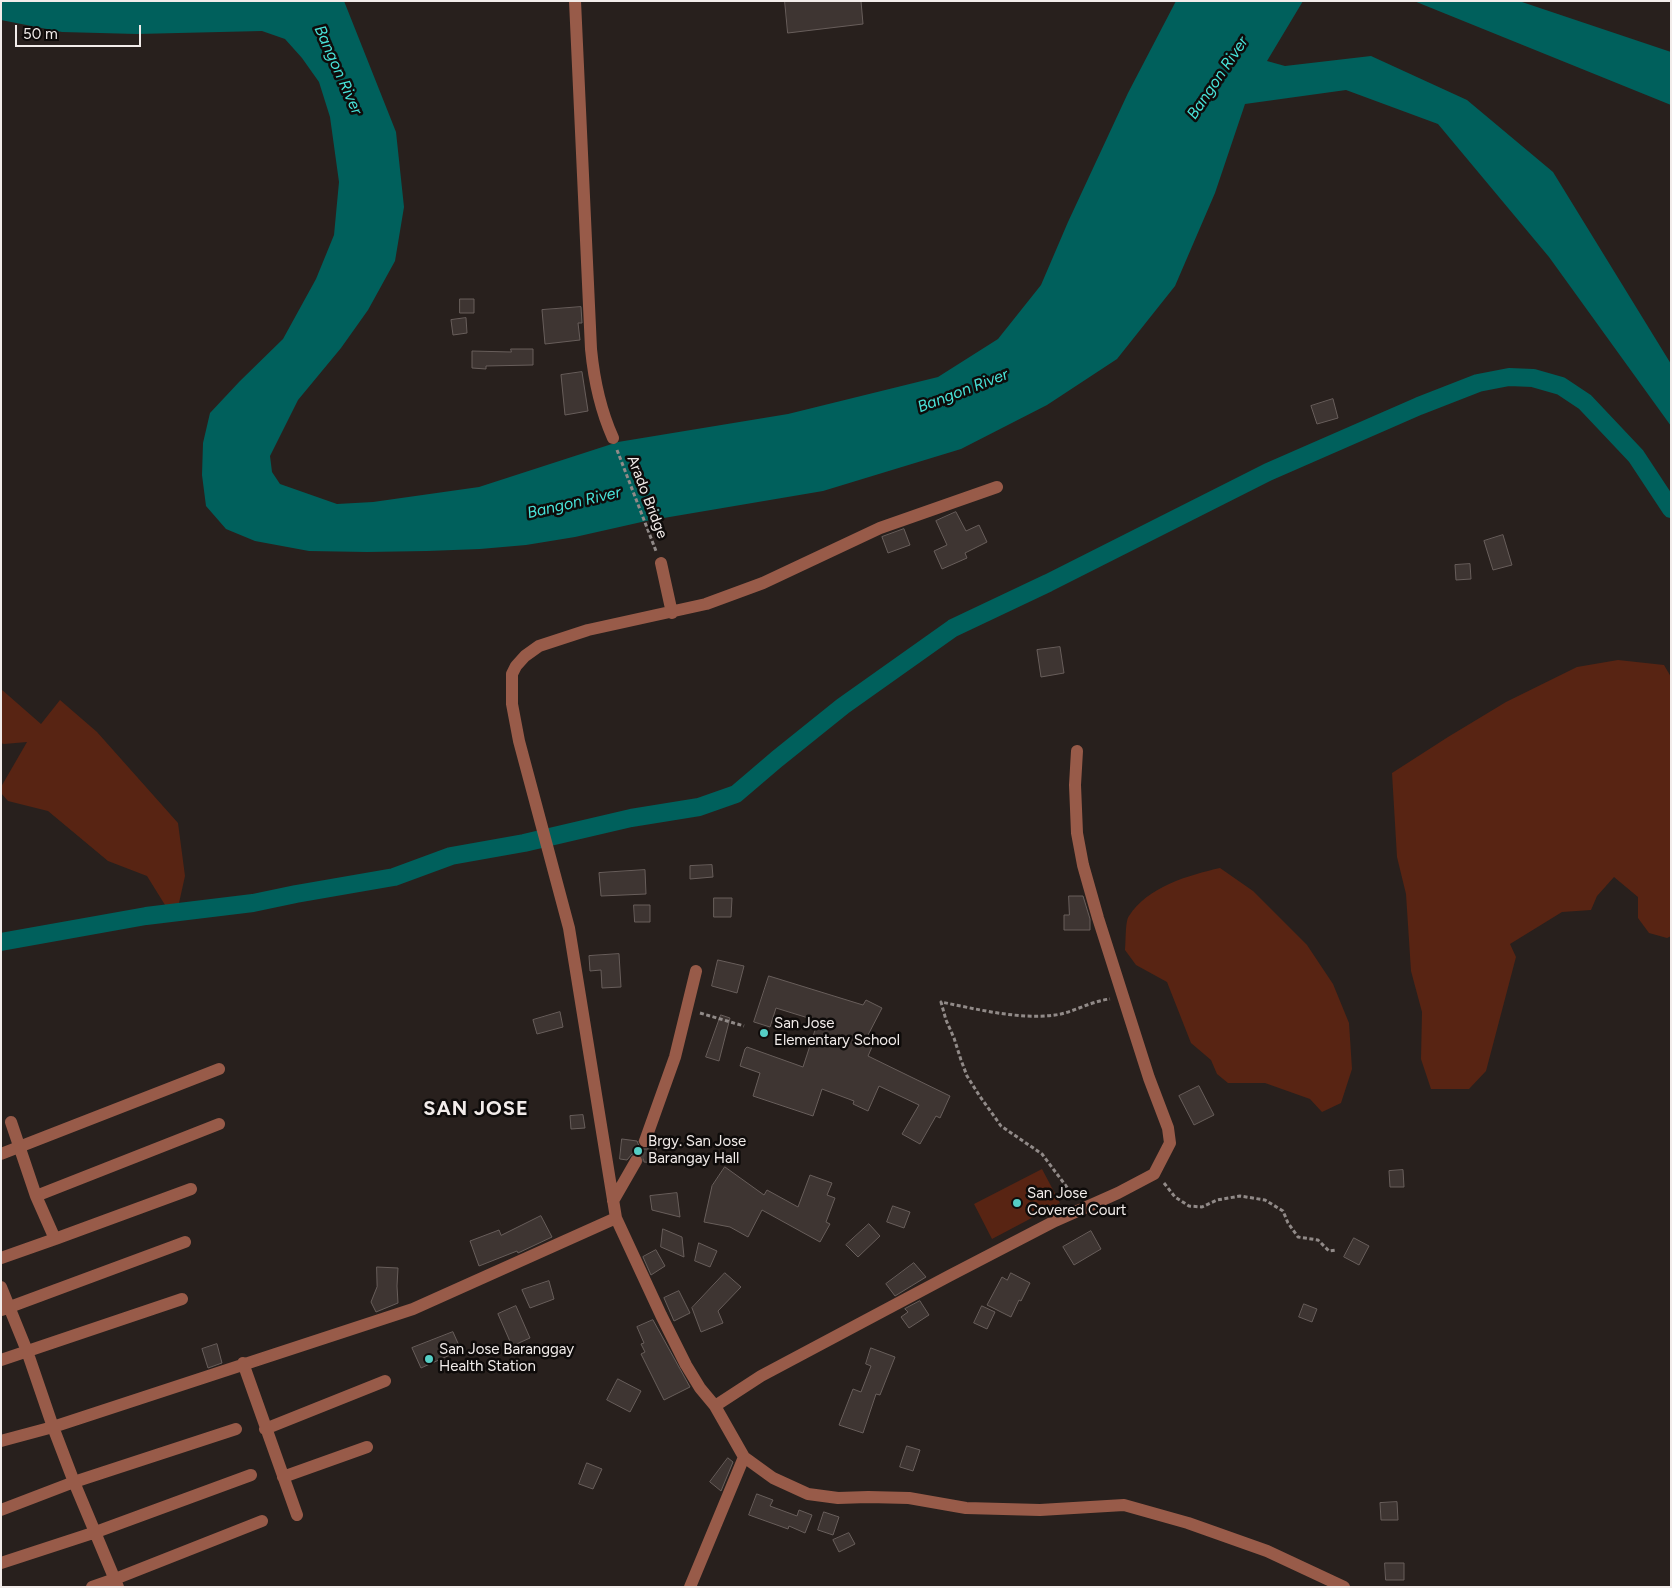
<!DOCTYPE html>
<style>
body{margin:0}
#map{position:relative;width:1672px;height:1588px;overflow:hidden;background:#28201d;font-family:Figtree,sans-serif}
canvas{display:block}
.frame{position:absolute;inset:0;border:2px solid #f2ecea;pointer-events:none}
.scale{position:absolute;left:15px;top:25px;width:126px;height:22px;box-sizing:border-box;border:2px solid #f2ecea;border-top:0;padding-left:6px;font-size:15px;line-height:18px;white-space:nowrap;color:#f2ecea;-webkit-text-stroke:4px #0e0b0a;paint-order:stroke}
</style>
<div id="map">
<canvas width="1672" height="1588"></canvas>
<div class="frame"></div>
<div class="scale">50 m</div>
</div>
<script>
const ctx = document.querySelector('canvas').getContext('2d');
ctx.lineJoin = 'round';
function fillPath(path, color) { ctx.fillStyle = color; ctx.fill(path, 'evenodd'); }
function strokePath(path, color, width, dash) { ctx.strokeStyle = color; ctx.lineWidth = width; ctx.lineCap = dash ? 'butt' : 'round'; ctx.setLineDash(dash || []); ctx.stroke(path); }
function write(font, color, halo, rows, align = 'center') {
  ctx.font = font + ' Figtree,sans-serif'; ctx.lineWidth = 5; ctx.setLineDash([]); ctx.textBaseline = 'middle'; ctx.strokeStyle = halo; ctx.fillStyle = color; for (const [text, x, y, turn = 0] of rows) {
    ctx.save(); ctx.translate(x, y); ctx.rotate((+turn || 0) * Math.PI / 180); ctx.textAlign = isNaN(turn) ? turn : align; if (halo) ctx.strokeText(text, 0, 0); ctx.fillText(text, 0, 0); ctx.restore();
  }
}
fillPath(new Path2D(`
 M1618 660 1664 665 1671 677V936L1667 938 1649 933 1638 918V897L1614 877 1597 896 1591 910 1562 912 1510 944 1516 957 1486 1071 1469 1089H1431L1421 1059 1422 1012 1411 971 1406 894 1397 857 1392 773 1448 737 1506 702 1577 667Z
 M1 689 41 724 60 700 97 732 178 823 185 876 175 921 147 876 108 861 48 811 8 801 1 793V787L27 742 4 744 1 743Z
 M1220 868 1253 891 1307 945 1333 984 1349 1023 1352 1069 1341 1103 1322 1112 1310 1099 1265 1083H1228L1217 1074 1211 1060 1191 1043 1167 982 1136 965 1125 950C1126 942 1125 921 1129 916 1147 887 1189 875 1220 868Z
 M1042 1169 1060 1203 992 1239 974 1204Z`), '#582413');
fillPath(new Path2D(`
 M1 1H344L396 132 404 207 395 261 368 310 341 348 298 400 270 456 272 472 280 484 337 504 373 502 479 487 618 442 788 414 938 377 998 339 1041 285 1068 222 1128 93 1176 1H1303L1267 61 1285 66 1371 56 1467 100 1553 172 1671 364V426L1549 257 1438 124 1346 90 1245 104 1215 193 1175 286 1117 359 1047 405 961 449 823 491 646 521 575 537 526 545 480 549 427 551 367 552 309 551 255 541 226 529 206 506 202 475 203 443 210 413 240 381 283 339 316 279 334 235 339 182 330 117 319 82 302 58 285 39 262 31 137 34 62 32 1 20Z
 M1414 1H1519L1671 52V105Z`), '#00605c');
strokePath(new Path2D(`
 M1 942 146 916 253 903 296 894 394 877 451 856 524 843 631 818 699 807 736 794 777 759 843 706 953 628 1048 583 1268 472 1419 406 1478 383 1509 377 1533 378 1561 386 1585 402 1636 456 1671 509`), '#00605c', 18);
const building = new Path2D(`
 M785 1H861L863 24 788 33Z
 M460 299H474V313H460Z
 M581 307 582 323H578L580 340 545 344 542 310Z
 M466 318 467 333 453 335 451 320Z
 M511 349H533V365L486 366V369L472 368V351L511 352Z
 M582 372 588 411 565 415 561 375Z
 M1333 399 1338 418 1317 424 1311 406Z
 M956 512 966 531 979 525 987 542 965 553 967 558 942 569 934 551 947 545 936 521Z
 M904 529 910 545 888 553 882 537Z
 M1503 535 1512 565 1493 570 1484 541Z
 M1470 564 1471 579 1456 580 1455 565Z
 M1060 647 1064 673 1041 677 1037 650Z
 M712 865 713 877 690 879V866Z
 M645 870 646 894 601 896 599 873Z
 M1069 896H1083L1090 919V930H1064V915H1069Z
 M714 898H732L731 917H714Z
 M634 905H650V922H635Z
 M619 954 621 987 602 988 601 970 590 971 589 956Z
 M718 960 744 966 737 993 712 986Z
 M769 976 863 1005 866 1000 882 1008 867 1037 875 1040 868 1056 950 1096 940 1118 936 1116 920 1144 902 1134 919 1105 879 1086 868 1111 853 1104 854 1101 822 1089 813 1116 753 1096 760 1073 740 1066 745 1049 747 1047 803 1067 818 1021 776 1008 770 1027 754 1022Z
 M560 1012 563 1027 537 1034 533 1020Z
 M721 1015 730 1018 719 1061 706 1057Z
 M1199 1086 1214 1115 1194 1125 1179 1096Z
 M583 1115 585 1128 571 1129 570 1116Z
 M622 1139 637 1141 639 1146 643 1149H647L651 1147 653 1142H657L655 1163 644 1162 643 1157 636 1153 632 1154 627 1160 620 1159Z
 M725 1167 764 1195 767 1190 798 1207 810 1175 832 1183 827 1195 835 1198 826 1222 830 1224 820 1242 762 1210 748 1237 730 1227 704 1222 712 1186Z
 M1403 1170 1404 1187H1390L1389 1171Z
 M677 1193 680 1217 652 1210 650 1196Z
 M893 1206 910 1212 904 1228 887 1222Z
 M541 1216 552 1237 518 1253 517 1251 479 1266 470 1241 499 1230 501 1235Z
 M869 1224 880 1236 858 1257 846 1245Z
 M663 1229 682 1237 684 1257 661 1247Z
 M1091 1231 1101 1249 1074 1265 1063 1247Z
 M1354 1238 1369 1246 1359 1265 1344 1257Z
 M699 1243 717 1251 710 1267 695 1261Z
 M656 1250 665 1266 651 1275 643 1257Z
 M914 1263 926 1277 895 1296 886 1284Z
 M377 1267 398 1268 397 1286 398 1303 376 1312 371 1302 377 1287Z
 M725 1273 741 1287 718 1311 723 1323 701 1332 692 1308Z
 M1011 1273 1030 1283 1021 1301 1019 1300 1011 1317 987 1305 1002 1277 1007 1280Z
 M549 1281 554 1299 530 1308 522 1290Z
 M679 1291 690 1313 674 1321 664 1298Z
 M920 1301 929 1315 909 1328 901 1317 908 1312 905 1309Z
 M1304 1304 1317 1309 1312 1322 1299 1317Z
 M516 1306 530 1338 512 1346 498 1314Z
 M982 1306 995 1312 987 1329 974 1323Z
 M653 1320 690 1387 664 1400 641 1354 645 1352 641 1344 644 1343 637 1327Z
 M453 1332 461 1350 421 1368 412 1348Z
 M217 1344 222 1363 208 1368 202 1349Z
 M871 1348 895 1357 880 1395 876 1394 863 1433 839 1425 853 1389 861 1392 871 1366 866 1364Z
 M618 1379 641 1391 630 1412 607 1400Z
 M907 1446 920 1450 913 1471 900 1467Z
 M728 1458 733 1462 721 1491 710 1482Z
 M587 1463 602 1469 593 1489 579 1484Z
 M757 1494 773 1500 770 1506 797 1516 799 1510 812 1515 805 1533 789 1526 788 1529 749 1515Z
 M1397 1502 1398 1520H1381L1380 1503Z
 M824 1512 839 1517 833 1535 818 1530Z
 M849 1533 855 1544 839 1552 833 1540Z
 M1385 1563H1404V1580H1386Z`);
fillPath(building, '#3e3532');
strokePath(building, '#685e5b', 1);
strokePath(new Path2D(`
 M636 1161 645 1141`), '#463f3c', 12, [12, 6]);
strokePath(new Path2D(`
 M617 450 656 551
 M700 1013 744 1026
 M1164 1183 1175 1197 1189 1206 1202 1207 1217 1200 1240 1196 1265 1200 1283 1211 1288 1223 1298 1237 1318 1240 1329 1251 1337 1250
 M1075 1198 1042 1154 1001 1126 979 1095 967 1076 961 1060 954 1038 946 1020 941 1002C976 1009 1020 1020 1055 1015 1072 1013 1091 1001 1110 999`), '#918a88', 3, [4, 2.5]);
strokePath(new Path2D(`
 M575 1 591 349C594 380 600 409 613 438
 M661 563 672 613
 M11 1122 36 1196
 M645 1141 675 1057 696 971
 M1 1154 219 1069
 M613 1201 636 1161
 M616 1218 661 1315 686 1365 700 1388 715 1406 744 1457 773 1478 808 1494 838 1498 868 1497 909 1498 966 1508 1040 1510 1124 1505 1188 1523 1267 1551 1344 1587
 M55 1239 191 1189
 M1 1258 55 1239 36 1196 219 1124
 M1 1287 27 1351 53 1427 74 1482 118 1587
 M2 1310 185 1242
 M1 1360 182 1299
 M243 1363 297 1515
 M715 1406 761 1376 949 1276 1055 1221 1118 1193 1154 1174 1170 1143 1168 1128 1149 1078 1098 918 1083 865 1077 833 1075 785 1077 751
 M265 1429 385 1381
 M1 1441 53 1427 413 1309 616 1218 569 928 519 741 512 704V674L516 666 525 656 539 646 588 630 706 604 763 583 880 528 997 487
 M283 1477 367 1447
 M1 1510 74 1482 236 1429
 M1 1563 96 1532 251 1475
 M92 1587 115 1579 262 1521
 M690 1587 744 1457`), '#985b49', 12);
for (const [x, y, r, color] of [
 [764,1033,5,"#55cec5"],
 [638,1151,5,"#55cec5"],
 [1017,1203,5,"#55cec5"],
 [429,1359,5,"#55cec5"]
]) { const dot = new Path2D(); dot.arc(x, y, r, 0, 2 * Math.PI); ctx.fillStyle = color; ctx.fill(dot); strokePath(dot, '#0e0b0a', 2); }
write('15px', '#f2ecea', '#0e0b0a', [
 ["Arado Bridge",647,497,69]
]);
write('15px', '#f2ecea', '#0e0b0a', [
 ["San Jose",774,1024],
 ["Elementary School",774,1041],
 ["Brgy. San Jose",648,1142],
 ["Barangay Hall",648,1159],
 ["San Jose",1027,1194],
 ["Covered Court",1027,1211],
 ["San Jose Baranggay",439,1350],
 ["Health Station",439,1367]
], 'left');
write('italic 16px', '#48e3d9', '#0e0b0a', [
 ["Bangon River",338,70,66],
 ["Bangon River",1218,78,-56],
 ["Bangon River",963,391,-21],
 ["Bangon River",574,503,-13]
]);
ctx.letterSpacing = '1px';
write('bold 20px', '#f2ecea', '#0e0b0a', [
 ["SAN JOSE",476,1109]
]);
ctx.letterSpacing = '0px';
</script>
